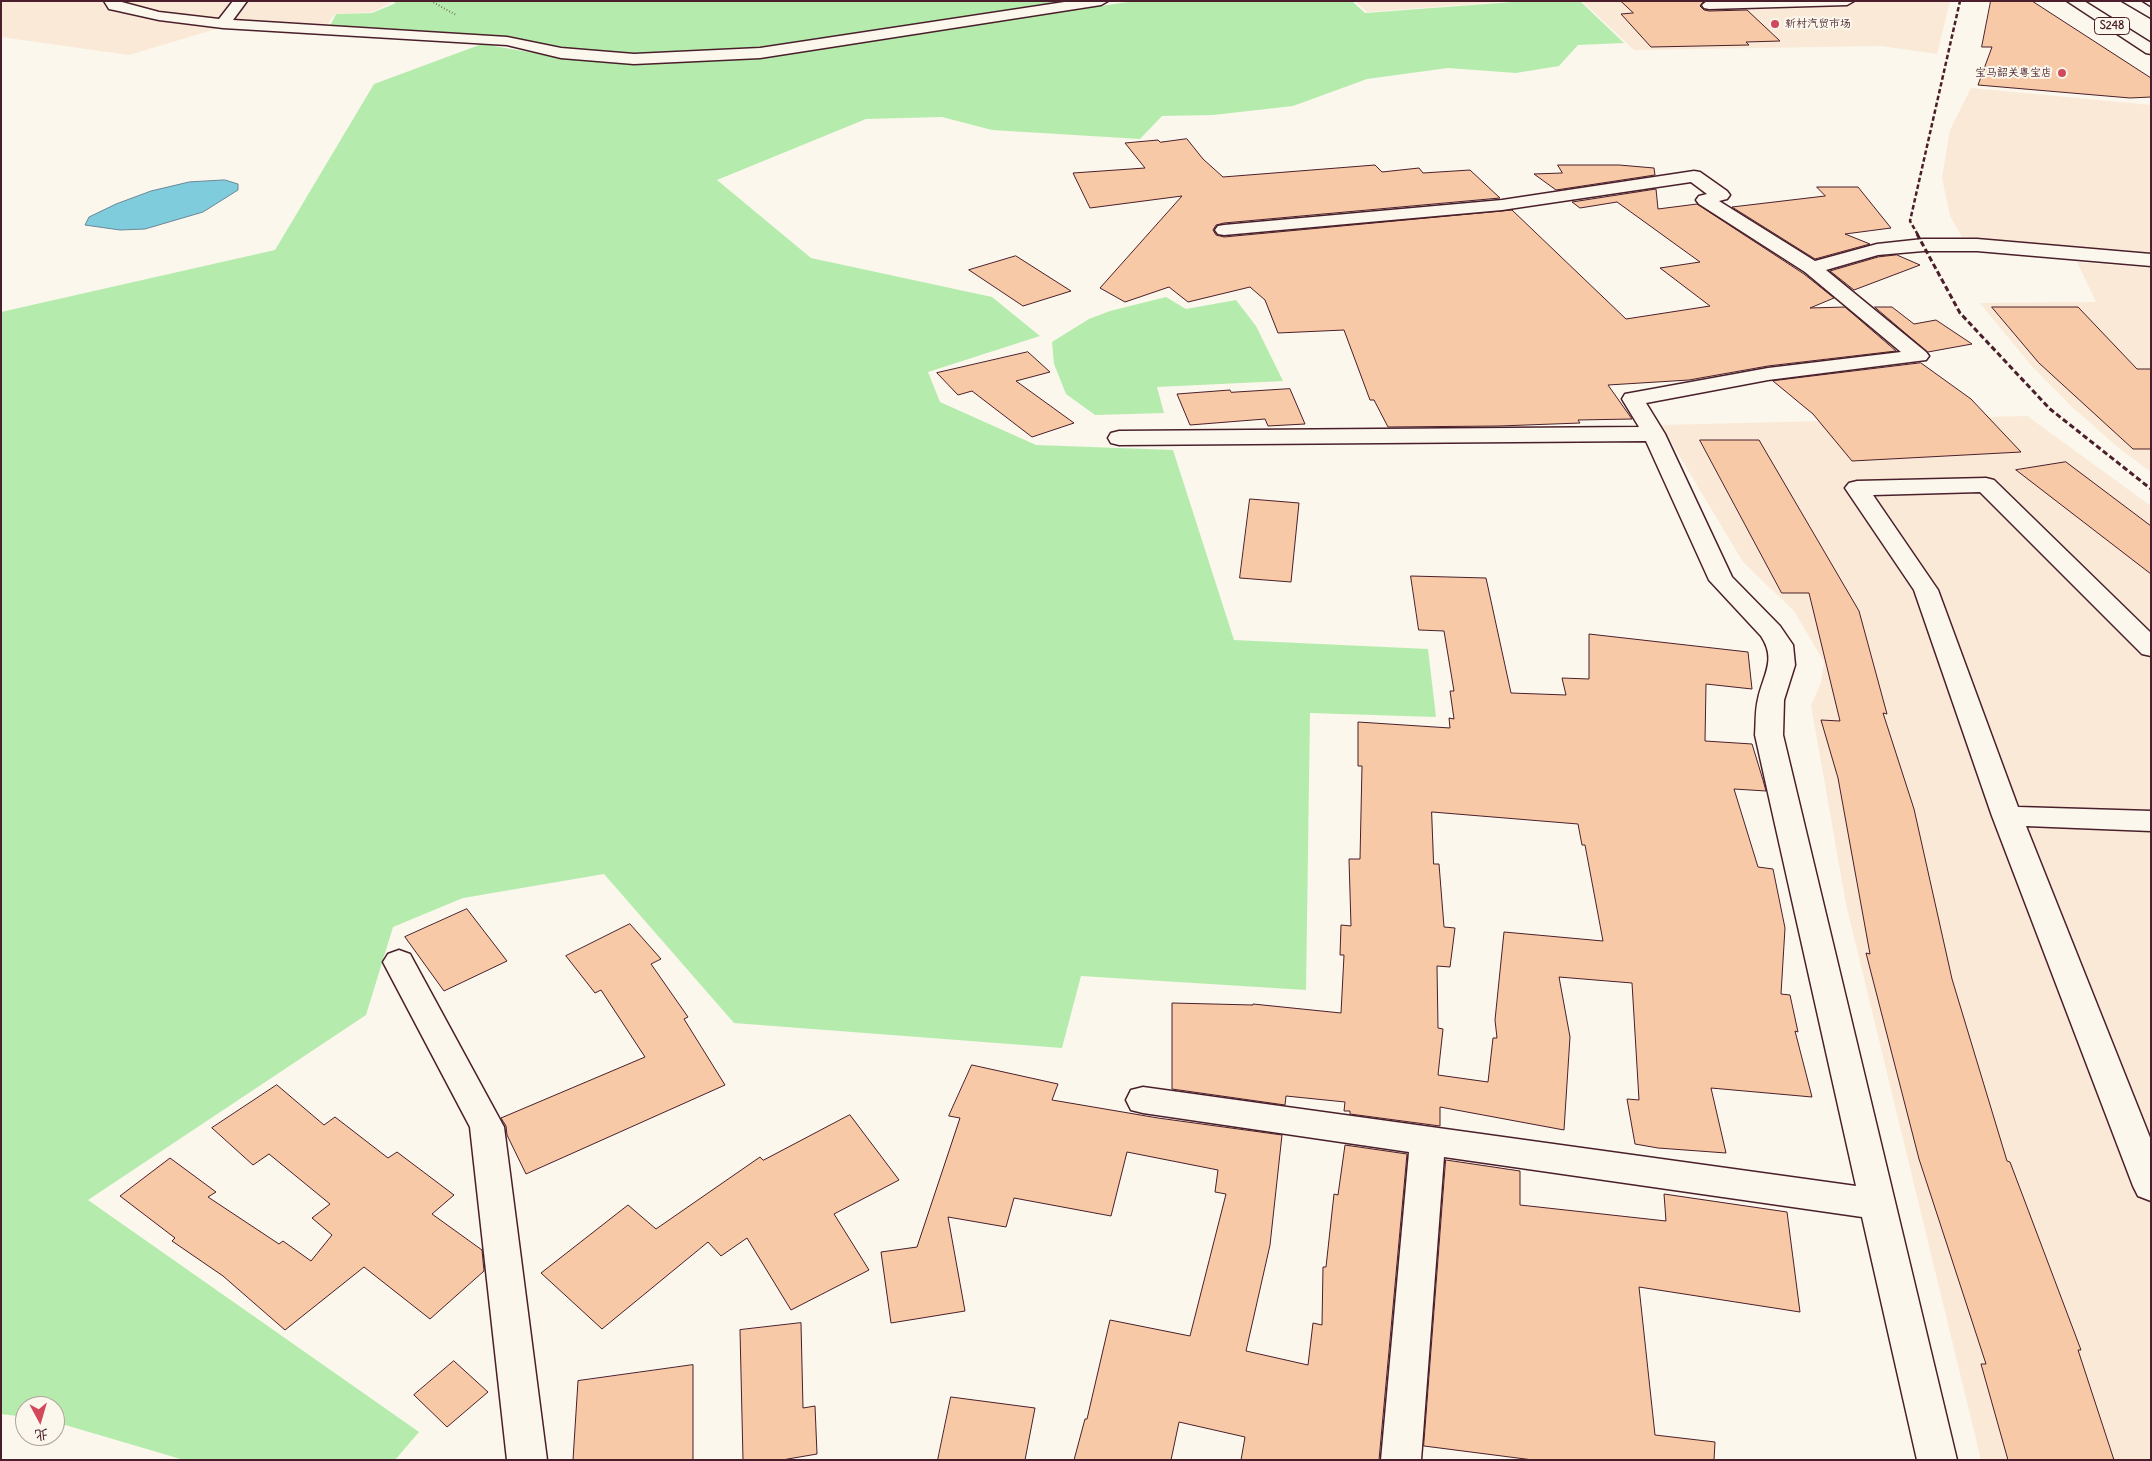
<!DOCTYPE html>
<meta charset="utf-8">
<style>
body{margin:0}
#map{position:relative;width:2152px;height:1461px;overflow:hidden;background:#fbf7ec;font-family:Delius,"LXGW WenKai TC",sans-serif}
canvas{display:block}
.frame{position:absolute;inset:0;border:2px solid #4a1f2b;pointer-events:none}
.north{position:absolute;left:15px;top:1396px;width:50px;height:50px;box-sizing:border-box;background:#fbf7ec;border:1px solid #b4a19f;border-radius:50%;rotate:174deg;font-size:14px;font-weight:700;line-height:20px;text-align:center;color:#4a1f2b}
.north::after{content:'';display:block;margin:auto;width:18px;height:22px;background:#d1495b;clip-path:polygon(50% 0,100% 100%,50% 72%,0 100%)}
</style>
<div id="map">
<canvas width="2152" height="1461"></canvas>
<div class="frame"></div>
<div class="north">北</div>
</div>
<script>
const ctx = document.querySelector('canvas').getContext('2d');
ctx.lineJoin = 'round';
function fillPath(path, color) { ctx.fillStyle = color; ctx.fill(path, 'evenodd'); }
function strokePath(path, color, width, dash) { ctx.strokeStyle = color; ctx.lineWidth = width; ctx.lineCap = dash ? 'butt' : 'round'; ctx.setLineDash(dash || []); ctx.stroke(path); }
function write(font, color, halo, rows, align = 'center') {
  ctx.font = font + ' Delius,"LXGW WenKai TC",sans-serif'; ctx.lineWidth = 4; ctx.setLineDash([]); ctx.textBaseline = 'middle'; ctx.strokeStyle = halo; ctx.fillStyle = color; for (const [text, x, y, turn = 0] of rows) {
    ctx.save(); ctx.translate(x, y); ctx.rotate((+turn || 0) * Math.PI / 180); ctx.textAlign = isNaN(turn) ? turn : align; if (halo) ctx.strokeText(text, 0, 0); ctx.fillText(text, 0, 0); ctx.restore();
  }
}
fillPath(new Path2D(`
 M1 1H386L391 3 372 12 335 14 327 25 311 35 219 28 129 55 1 37Z
 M1355 1H1514L1367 12Z
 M1582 1H1950L1937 54 1881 46 1634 50Z
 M1971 88 2151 105V253L1962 237 1950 216 1942 178 1950 130Z
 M2077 262 2151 268V472L2120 449 2071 406 2029 363 1980 303 2096 302Z
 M2027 416 2151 506V1460H1981L1846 904 1811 705 1821 683 1824 662 1794 611 1743 562 1661 425Z`), '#fae9d7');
fillPath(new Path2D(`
 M392 1H1091L761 49 635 55 561 50 499 37 330 26 336 14 372 13 396 3Z
 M1135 1H1352L1365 13 1526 1H1580L1624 43 1578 45 1559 66 1516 73 1448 68 1367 79 1293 106 1213 115 1162 116 1140 139 992 130 942 117 866 119 717 180 811 258 992 297 1040 336 928 372 940 402 1036 445 1173 450 1234 640 1428 649 1436 717 1310 713 1306 990 1081 976 1062 1048 734 1023 604 874 463 898 393 927 366 1015 88 1200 419 1432 395 1460H184L55 1422V1406H25V1417L1 1414V312L275 250 374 84 482 44 552 56 633 64 886 37Z
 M1166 297 1186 309 1236 300 1256 326 1283 381 1157 387 1164 413 1095 415 1066 394 1054 364 1052 342 1089 319 1110 311Z`), '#b5ecae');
const water = new Path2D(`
 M225 180 238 184V190L203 212 145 229 120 230 85 225 89 217 116 204 151 191 189 182Z`);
fillPath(water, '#7fccdd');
strokePath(water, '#6a8796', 1);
const building = new Path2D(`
 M1621 1H1704L1700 6 1704 10 1709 11 1747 10 1780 41 1746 42 1749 45 1651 47 1621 14 1633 13Z
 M1991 1H2032L2151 78V97L2130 98 1978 85 1992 47H1982Z
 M1187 139 1203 159 1223 177 1375 165 1382 172 1419 168 1423 173 1470 170 1500 198 1224 223 1216 225 1213 230 1216 235 1224 237 1512 210 1626 319 1710 306 1660 268 1700 262 1617 202 1580 208 1572 202 1656 189 1658 209 1697 204 1804 274 1834 298 1810 308 1845 307 1896 351 1768 366 1689 380 1608 385 1632 419 1578 420 1580 423 1499 426 1388 427 1374 400H1370L1344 330 1278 333 1265 300 1250 287 1188 302 1169 287 1125 302 1100 288 1182 196 1090 208 1073 173 1145 168 1125 143 1158 140 1160 142Z
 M1558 165H1619L1654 168 1655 175 1556 190 1534 174 1562 173Z
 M1817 187H1858L1891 228 1845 234 1870 244 1815 259 1732 207 1825 196Z
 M1897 255 1920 265 1854 290 1830 271 1878 257Z
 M1016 256 1071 291 1023 306 969 270Z
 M1875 307H1892L1914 324 1936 320 1972 344 1928 352Z
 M1992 307H2078L2137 369H2151V449H2133L2039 363Z
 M1028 352 1050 372 1016 381 1074 423 1032 437 972 391 958 395 937 373Z
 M1921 363 1971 399 2021 452 1852 461 1813 414 1773 381Z
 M1290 389 1305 424 1268 426 1265 419 1190 425 1177 394 1230 390 1231 392Z
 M1700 440H1759L1859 611 1887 714 1883 713 1914 809 1952 979 2007 1161 2010 1162 2081 1350H2078L2114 1460H2008L1981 1364H1986L1919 1159 1866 953 1870 954 1838 778 1821 720 1840 721 1809 593H1782Z
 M2066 462 2151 526V574L2016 470Z
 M1250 499 1299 503 1291 582 1240 578Z
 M1411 576 1486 578 1511 693 1566 695 1562 678 1589 679V634L1748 652 1752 689 1706 684 1705 741 1752 744 1763 780 1766 791 1734 789 1758 867 1773 869 1785 928 1781 994 1790 995 1798 1032 1795 1031 1812 1097 1711 1088 1726 1153 1658 1148 1635 1144 1627 1099 1639 1100 1632 983 1559 977 1570 1037 1564 1130 1440 1107V1126L1350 1114V1111H1344L1345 1102 1286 1096 1285 1105 1172 1089V1003L1253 1005V1004L1341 1013 1344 955H1340L1341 925 1351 926 1349 859H1360L1362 766H1358V722L1450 728 1449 718 1454 719 1450 691H1454L1444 631 1419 630ZM1432 812 1578 824 1582 845H1585L1603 941 1504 932 1495 1020 1497 1038H1493L1488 1082 1438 1075 1443 1029 1438 1028 1437 966 1450 967 1455 928 1444 927 1439 864H1434Z
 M467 909 507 961 444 991 405 937Z
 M630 924 661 959 651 964 688 1017 684 1019 725 1085 526 1174 507 1135 506 1126 501 1118 645 1057 601 990 595 993 566 956Z
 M972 1065 1058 1084 1052 1100 1158 1118 1282 1135 1270 1245 1246 1351 1308 1365 1313 1323 1322 1325 1323 1267H1326L1334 1194 1338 1195 1345 1145 1407 1154 1379 1460H1241L1245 1437 1179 1422 1171 1460H1074L1085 1419H1087L1110 1320 1190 1336 1226 1194 1215 1192 1218 1170 1127 1152 1111 1216 1014 1198 1006 1227 948 1217 965 1311 891 1323 881 1252 917 1247 960 1118 949 1116Z
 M277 1085 324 1125 335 1117 388 1158 397 1152 454 1195 432 1214 482 1250 484 1271 430 1319 364 1267 285 1330 223 1276 172 1241 175 1238 120 1196 170 1158 216 1192 208 1197 279 1244 283 1241 311 1261 332 1235 312 1218 330 1204 269 1154 253 1165 212 1128Z
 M850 1115 899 1180 834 1214 869 1270 791 1310 747 1238 721 1256 708 1242 602 1329 541 1273 628 1205 656 1229 760 1157 763 1160Z
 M1446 1160 1520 1171V1205L1666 1221 1664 1194 1787 1212 1800 1312 1639 1287 1655 1435 1715 1442 1714 1460H1533L1424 1446Z
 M801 1323 803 1408 815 1406 817 1454 782 1460H743L740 1330Z
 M454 1361 488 1392 447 1427 414 1395Z
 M693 1365V1460H573L578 1381Z
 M951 1397 1035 1408 1025 1460H938Z`);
fillPath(building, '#f7c9a6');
strokePath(building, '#4a1f2b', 1);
const minor = new Path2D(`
 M104 1H118L159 12 219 19 233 1H247L233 20 507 37 561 48 634 54 760 48 1071 1H1108L1101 5 760 58 634 64 561 58 507 45 223 28 159 20 114 10 109 9Z
 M1854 1 1847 5 1709 9 1704 8 1702 5 1707 1Z
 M1694 171 1700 172 1727 191 1730 195 1727 199 1719 201 1815 261 1877 244 1923 239H1977L2151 254V266L1977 251H1923L1878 255 1826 270 1926 352 1929 356 1926 360 1768 380 1646 403 1665 434 1732 577 1780 626 1793 645 1795 665 1784 700 1783 735 1957 1460H1917L1862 1217 1444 1157 1421 1460H1381L1409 1152 1143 1113 1131 1110 1126 1100 1131 1090 1143 1087 1856 1186 1755 735C1756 723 1755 711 1758 699 1763 675 1777 660 1761 636L1709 580 1646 441 1119 445 1111 443 1108 438 1111 433 1119 431 1639 427 1622 399 1625 394 1768 368 1901 352 1805 272 1699 204 1696 200 1699 196 1707 194 1691 182 1502 210 1224 235 1218 234 1215 230 1218 226 1224 225 1502 200Z
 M1986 478 1994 480 2151 633V656L2142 654 1980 492 1873 495 1938 590 2018 807 2151 811V831L2026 826 2151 1140V1201L2138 1196 2133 1186 1992 816 1914 590 1845 488 1849 483 1857 481Z
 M399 950 410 954 504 1127 547 1460H507L470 1127 383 962 388 954Z`);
const major = new Path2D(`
 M2067 1H2084L2151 43V54L2146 53Z
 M2122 1H2140L2151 8V18Z`);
strokePath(minor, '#4a1f2b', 3);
strokePath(major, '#4a1f2b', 3);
strokePath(new Path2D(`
 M431 1 456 15`), '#4a1f2b', 2, [0.5, 2.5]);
fillPath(minor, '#fbf7ec');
fillPath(major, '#fbf7ec');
strokePath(new Path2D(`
 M1918 235 1910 221 1960 1`), '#4a1f2b', 2.5, [4.5, 2.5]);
strokePath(new Path2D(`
 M1917 234 1960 313 2050 409 2151 489`), '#4a1f2b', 3, [5.5, 3]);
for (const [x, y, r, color] of [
 [1775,24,5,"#d1495b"],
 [2062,73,5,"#d1495b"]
]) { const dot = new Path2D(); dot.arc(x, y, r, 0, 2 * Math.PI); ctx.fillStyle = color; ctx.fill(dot); strokePath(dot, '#fbf7ec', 2); }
write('11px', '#4a1f2b', '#fbf7ec', [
 ["新村汽贸市场",1785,24],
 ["宝马韶关粤宝店",2052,73,"right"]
], 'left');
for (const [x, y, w] of [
 [2112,26,35]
]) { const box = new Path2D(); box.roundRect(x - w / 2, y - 8.5, w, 17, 4); ctx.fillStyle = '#fbf7ec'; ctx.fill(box); strokePath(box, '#4a1f2b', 1); }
write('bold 11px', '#4a1f2b', null, [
 ["S248",2112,26]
]);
</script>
